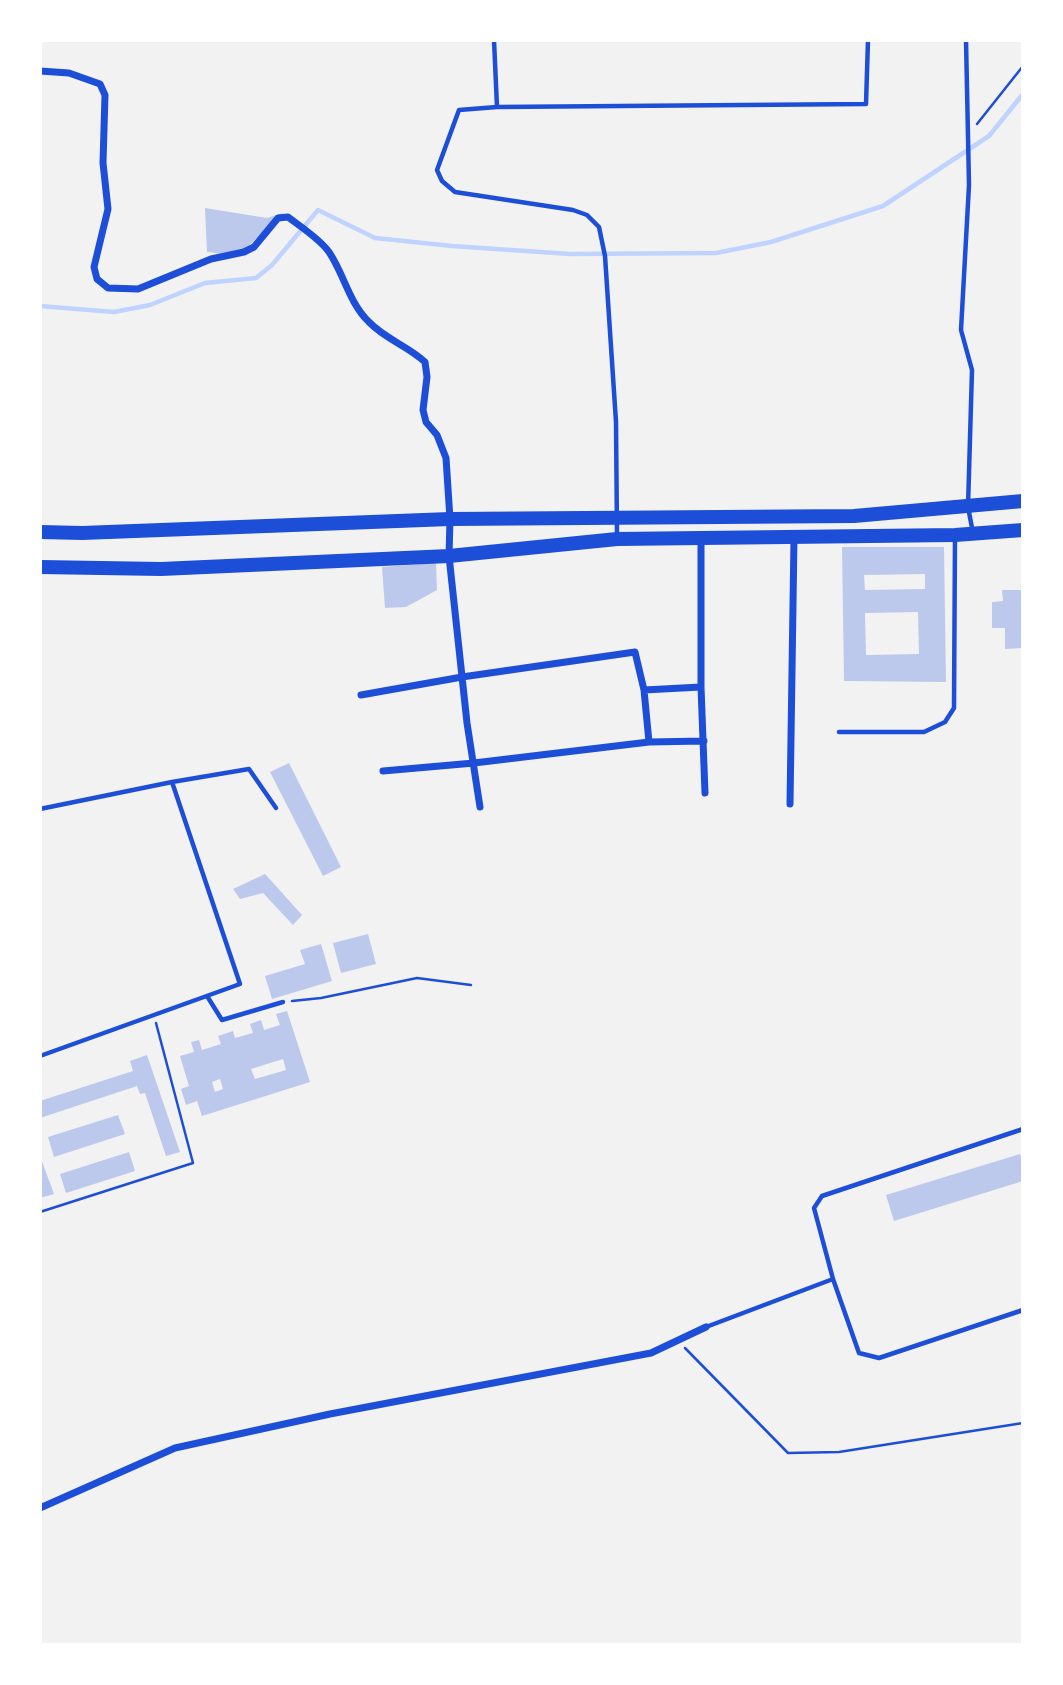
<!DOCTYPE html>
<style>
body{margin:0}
#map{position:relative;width:1063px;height:1685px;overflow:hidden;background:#f2f2f2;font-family:"Playfair Display",serif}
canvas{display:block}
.frame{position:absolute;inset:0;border:42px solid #fff;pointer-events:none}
</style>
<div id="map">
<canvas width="1063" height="1685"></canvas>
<div class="frame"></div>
</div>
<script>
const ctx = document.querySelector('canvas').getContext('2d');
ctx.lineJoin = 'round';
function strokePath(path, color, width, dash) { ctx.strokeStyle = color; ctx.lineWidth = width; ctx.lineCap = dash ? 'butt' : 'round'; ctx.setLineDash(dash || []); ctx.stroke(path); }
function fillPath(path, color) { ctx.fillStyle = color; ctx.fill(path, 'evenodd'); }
strokePath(new Path2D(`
 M40 306 114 312 150 305 205 283 256 278 272 265 318 210 375 238 452 246 570 254 716 253 771 242 883 206 989 136 1023 94`), '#bfd3fe', 4.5);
fillPath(new Path2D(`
 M205 208 267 218 283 213 244 250 233 255 207 252Z
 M842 547H944L946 682 844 681ZM925 574V589L865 590 864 575ZM918 612 919 654 866 655 865 613Z
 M436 563 437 590 406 607 385 608 382 567Z
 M1002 590H1023V648L1005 649V628H992V602L1003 601Z
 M289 763 341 867 323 876 270 772Z
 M265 874 302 915 293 925 263 893 240 899 233 889Z
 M368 934 376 964 341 973 333 943Z
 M321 944 332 981 272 999 265 976 305 964 300 950Z
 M287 1011 310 1082 202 1116 197 1101 186 1105 181 1089 189 1086 180 1056 194 1052 191 1042 199 1040 202 1050 221 1044 218 1036 233 1031 235 1038 253 1033 250 1024 261 1020 264 1030 280 1025 276 1014ZM283 1059 286 1070 255 1079 251 1069ZM220 1079 223 1089 215 1092 212 1082Z
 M147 1055 180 1152 166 1156 145 1093 140 1094 137 1086 40 1118V1101L133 1071 130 1061Z
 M118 1115 125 1134 54 1157 48 1137Z
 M129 1152 135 1171 66 1193 60 1174Z
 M1020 1154 1023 1164V1181L894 1221 886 1195Z
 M40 1156 54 1194 40 1198Z`), '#bdc9ec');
strokePath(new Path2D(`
 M977 124 1023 66
 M292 1001 321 998 417 978 471 985
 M40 1212 193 1163 156 1023
 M685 1348 788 1453 839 1452 1023 1423`), '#1d4ed8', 2.5);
strokePath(new Path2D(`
 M494 40 497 107
 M966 40 969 185 961 330 972 370 968 507 973 533
 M617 535 616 422 605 256 599 227 587 215 573 210 455 192 442 181 437 170 459 110 497 107 866 104 868 40
 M839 732H924L945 722 954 708 955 536
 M40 809 172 782
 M207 996 222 1020 283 1002
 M40 1056 240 984 172 782 249 769 276 808
 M1023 1129 822 1196 814 1208 833 1279 859 1353 879 1358 1023 1310
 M706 1327 833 1279`), '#1d4ed8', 4.5);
strokePath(new Path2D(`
 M40 71 69 73 100 84 105 95 103 163 108 209 94 267 97 279 108 288 138 289 211 259 244 252 254 247 278 218 288 217C301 227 320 239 329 252 344 274 349 303 369 322 385 339 408 346 425 362L427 377 423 410 426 422 437 435 446 458 450 519 449 556 467 723 480 807
 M701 538V687L705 793
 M644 690 701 687
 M361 695 462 677 635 652 644 690 649 742 474 763 383 771
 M649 742 704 741
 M790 804 794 538
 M40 1508 175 1448 330 1414 651 1353 706 1327`), '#1d4ed8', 7);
strokePath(new Path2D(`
 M40 532 82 533 450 519 854 516 1023 501
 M40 567 161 569 449 556 617 539 955 535 1023 530`), '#1d4ed8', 14);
</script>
